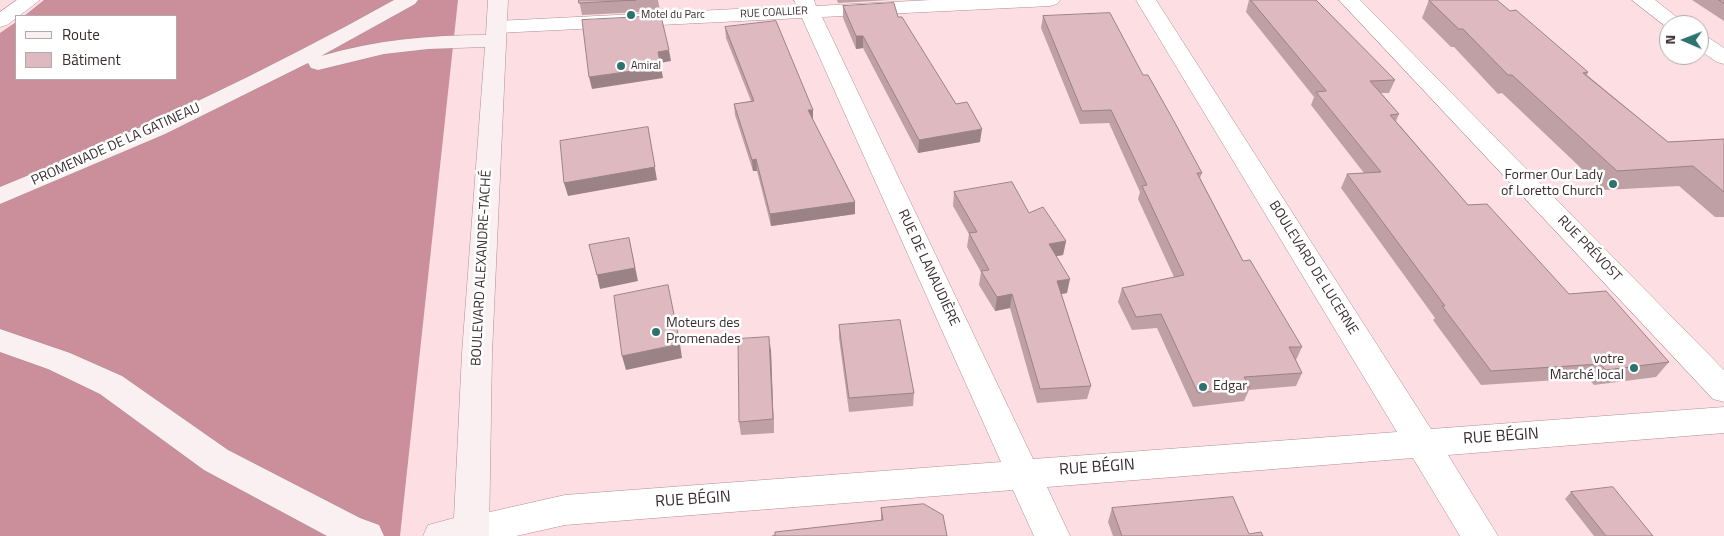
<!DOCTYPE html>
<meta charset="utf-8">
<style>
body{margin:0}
#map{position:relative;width:1724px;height:536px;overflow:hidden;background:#fcdee3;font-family:"Titillium Web",sans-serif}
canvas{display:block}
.legend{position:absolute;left:15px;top:15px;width:162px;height:65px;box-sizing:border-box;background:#fff;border:1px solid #b0abab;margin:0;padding:6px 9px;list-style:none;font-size:15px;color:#3a2c2e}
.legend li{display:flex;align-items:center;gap:10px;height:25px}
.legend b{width:25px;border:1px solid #b0abab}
.north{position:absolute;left:1659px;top:15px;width:50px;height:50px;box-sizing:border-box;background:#fff;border:1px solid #b0abab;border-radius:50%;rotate:271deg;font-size:14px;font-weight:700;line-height:20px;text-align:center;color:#3a2c2e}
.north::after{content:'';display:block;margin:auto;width:18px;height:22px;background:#2b736c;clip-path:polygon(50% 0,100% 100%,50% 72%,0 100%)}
</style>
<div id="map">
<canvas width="1724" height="536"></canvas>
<ul class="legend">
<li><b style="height:6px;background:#faf0f2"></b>Route</li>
<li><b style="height:14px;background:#debac0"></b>Bâtiment</li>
</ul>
<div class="north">N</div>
</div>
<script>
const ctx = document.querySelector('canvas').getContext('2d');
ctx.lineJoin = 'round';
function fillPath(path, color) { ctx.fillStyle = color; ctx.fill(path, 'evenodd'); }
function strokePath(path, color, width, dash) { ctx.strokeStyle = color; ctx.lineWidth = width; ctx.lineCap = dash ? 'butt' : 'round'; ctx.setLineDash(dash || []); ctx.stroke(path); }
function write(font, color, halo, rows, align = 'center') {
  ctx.font = font + ' "Titillium Web",sans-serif'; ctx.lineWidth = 5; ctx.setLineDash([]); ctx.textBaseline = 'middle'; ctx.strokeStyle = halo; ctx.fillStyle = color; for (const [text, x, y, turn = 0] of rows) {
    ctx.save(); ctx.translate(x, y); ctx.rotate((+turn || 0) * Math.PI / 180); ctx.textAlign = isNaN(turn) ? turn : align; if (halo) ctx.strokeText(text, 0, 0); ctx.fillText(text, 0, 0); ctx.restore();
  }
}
fillPath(new Path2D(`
 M44 0H458L400 536H0V33L16 22V79H176V16H24Z`), '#ca8f9a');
const street = new Path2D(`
 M17 0H40L7 25 0 27V12Z
 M794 0H814L816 6 931 0H1060L1057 4 1050 6 822 17 1033 459 1397 432 1136 0H1156L1431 429 1724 407V433L1448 455 1498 536H1460L1413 458 1047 487 1070 536H1034L1013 490 565 525 516 536H457L454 530 459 519 565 495 1001 462 802 18 497 33 490 31 487 27 490 23 497 21 797 6Z
 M1339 0H1360L1724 370V402L1713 399Z
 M1632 0H1655L1687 25H1669V29Z
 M1699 34 1706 36 1724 48V64L1717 62 1699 50Z`);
const secondary = new Path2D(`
 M394 0H418L415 4 321 56C375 40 430 35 486 35L488 0H508L492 353 489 536H423L428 525 454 518 462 353 485 47 428 49 384 54 318 70 311 68 308 63 165 134 0 204V187C135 133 267 71 394 0Z
 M0 329 70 353 122 376 228 450 360 518 379 525 384 536H327L204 470 100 394 48 369 0 352Z`);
strokePath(street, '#b08e94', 1);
strokePath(secondary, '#b08e94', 1);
fillPath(street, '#fff');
fillPath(secondary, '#faf0f2');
fillPath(new Path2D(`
 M579 0H658L660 11 582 15Z
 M837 0H889L838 3Z
 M1249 0H1316L1395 80 1389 93H1381L1399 114 1396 121 1468 205 1569 294 1669 362 1656 377 1594 385 1588 378 1481 385 1433 320 1435 318 1341 188 1347 174 1364 173 1311 105 1314 97 1246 12Z
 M1429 0 1588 72 1587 75 1668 142 1724 139V217H1715L1679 186 1604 190 1502 93 1498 94 1454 47H1451L1422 18Z
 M1692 0H1724V21Z
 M843 6 898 17 956 104 980 142 918 153 863 48 856 49 843 18Z
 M1043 16 1143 75 1202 173 1200 178 1243 261 1302 347 1296 360 1302 373 1296 386 1249 390 1244 401 1193 407 1157 328 1132 330 1118 302 1122 288 1174 277 1138 199 1140 192 1109 123 1080 124 1041 28Z
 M725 27 813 120 855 214 771 226 757 171H753L735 115 734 104 751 101 726 38Z
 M954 192 1029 213 1066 241 1063 255 1056 256 1067 293 1061 294 1091 386 1087 399 1037 403 1010 308 995 311 979 285 981 272 967 247 969 234 953 206Z
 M839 325 914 393 913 406 849 412 839 338Z
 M771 351 774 433 741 435 739 422Z
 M1571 492 1653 536H1594L1565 499Z
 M881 508 947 536 881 521Z
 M1112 508 1249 534 1263 536H1113L1108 522Z`), '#bfa0a5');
fillPath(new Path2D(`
 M856 36H863V48L856 49Z
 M669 50 671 61 660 63 658 52Z
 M661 67 663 78 592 89 589 77Z
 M808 110H813V121Z
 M648 127 657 180 568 196 564 183Z
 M982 129 980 142 918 153 919 140Z
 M756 159 757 171H753L752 160Z
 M855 202V214L771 226 770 214Z
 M629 238 638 281 600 289 597 275Z
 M1066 241 1063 255 1046 258 1049 244Z
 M1070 279 1067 293 1055 295 1057 281Z
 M1012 294 1010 308 995 311 997 297Z
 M769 337 771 351 774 433 773 419Z
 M680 344 682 358 626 370 622 356Z`), '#9b8286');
const building = new Path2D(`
 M579 0H636L579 3Z
 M1251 0H1316L1395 80 1370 81 1399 114 1390 115 1468 205 1487 204 1569 294 1606 291 1669 362 1606 370 1600 364 1491 371 1442 306H1445L1347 174 1381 172 1316 92 1326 91Z
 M1429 0H1497L1510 11 1516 10 1588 72 1583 73 1668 142 1724 139V192L1693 166 1617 171 1512 75H1508L1463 29H1459Z
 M1719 0H1724V3Z
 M894 3 898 17H902L956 104 967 102 982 129 919 140 863 36H856L843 6Z
 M1110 13 1143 75H1148L1175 123 1202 173H1197L1243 261 1250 260 1302 347H1289L1302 373 1244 377 1250 387 1198 393 1161 314 1136 317 1122 288 1184 275 1142 186 1147 185 1111 110 1082 111 1043 16Z
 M661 16 669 50 658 52 661 67 589 77 582 20Z
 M776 21 813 110H808L855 202 770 214 756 159 752 160 734 104 754 101 725 27Z
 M648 127 655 167 564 183 560 141Z
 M1012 182 1029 213 1043 207 1066 241 1049 244 1070 279 1057 281 1091 386 1040 389 1012 294 997 297 981 271 989 270 969 233 977 232 954 192Z
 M629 238 635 268 597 275 589 245Z
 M668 285 680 344 622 356 614 296Z
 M900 320 914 393 849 398 839 325Z
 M769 337 773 419 739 422 738 339Z
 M1613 487 1653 536H1606L1571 492Z
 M1233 497 1249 534 1261 532 1263 536H1122L1112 508Z
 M924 504 943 515 947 536H772H775V532L883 520 881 508Z`);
fillPath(building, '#debac0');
strokePath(building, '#9b8286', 1);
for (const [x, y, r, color] of [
 [631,15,5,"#2b736c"],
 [621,66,5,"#2b736c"],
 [1613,184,5,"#2b736c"],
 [656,332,5,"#2b736c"],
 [1634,368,5,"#2b736c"],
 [1203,387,5,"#2b736c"]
]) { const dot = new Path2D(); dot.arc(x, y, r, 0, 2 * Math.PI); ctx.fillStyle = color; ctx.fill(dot); strokePath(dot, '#fff', 2); }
write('11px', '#3a2c2e', '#fff', [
 ["RUE COALLIER",774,13,-3]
]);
write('11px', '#3a2c2e', '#fff', [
 ["Motel du Parc",641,15],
 ["Amiral",631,66]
], 'left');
write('14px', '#3a2c2e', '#fff', [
 ["PROMENADE DE LA GATINEAU",116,145,-24],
 ["RUE PRÉVOST",1589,249,46],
 ["BOULEVARD ALEXANDRE-TACHÉ",482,268,-87],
 ["RUE DE LANAUDIÈRE",928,268,65],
 ["BOULEVARD DE LUCERNE",1313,268,58]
]);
write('14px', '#3a2c2e', '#fff', [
 ["Former Our Lady",1603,176],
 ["of Loretto Church",1603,192],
 ["Moteurs des",666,324,"left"],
 ["Promenades",666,340,"left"],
 ["votre",1624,360],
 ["Marché local",1624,376],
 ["Edgar",1213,387,"left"]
], 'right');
write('16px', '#3a2c2e', '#fff', [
 ["RUE BÉGIN",1501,437,-4],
 ["RUE BÉGIN",1097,468,-4],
 ["RUE BÉGIN",693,500,-4]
]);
</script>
